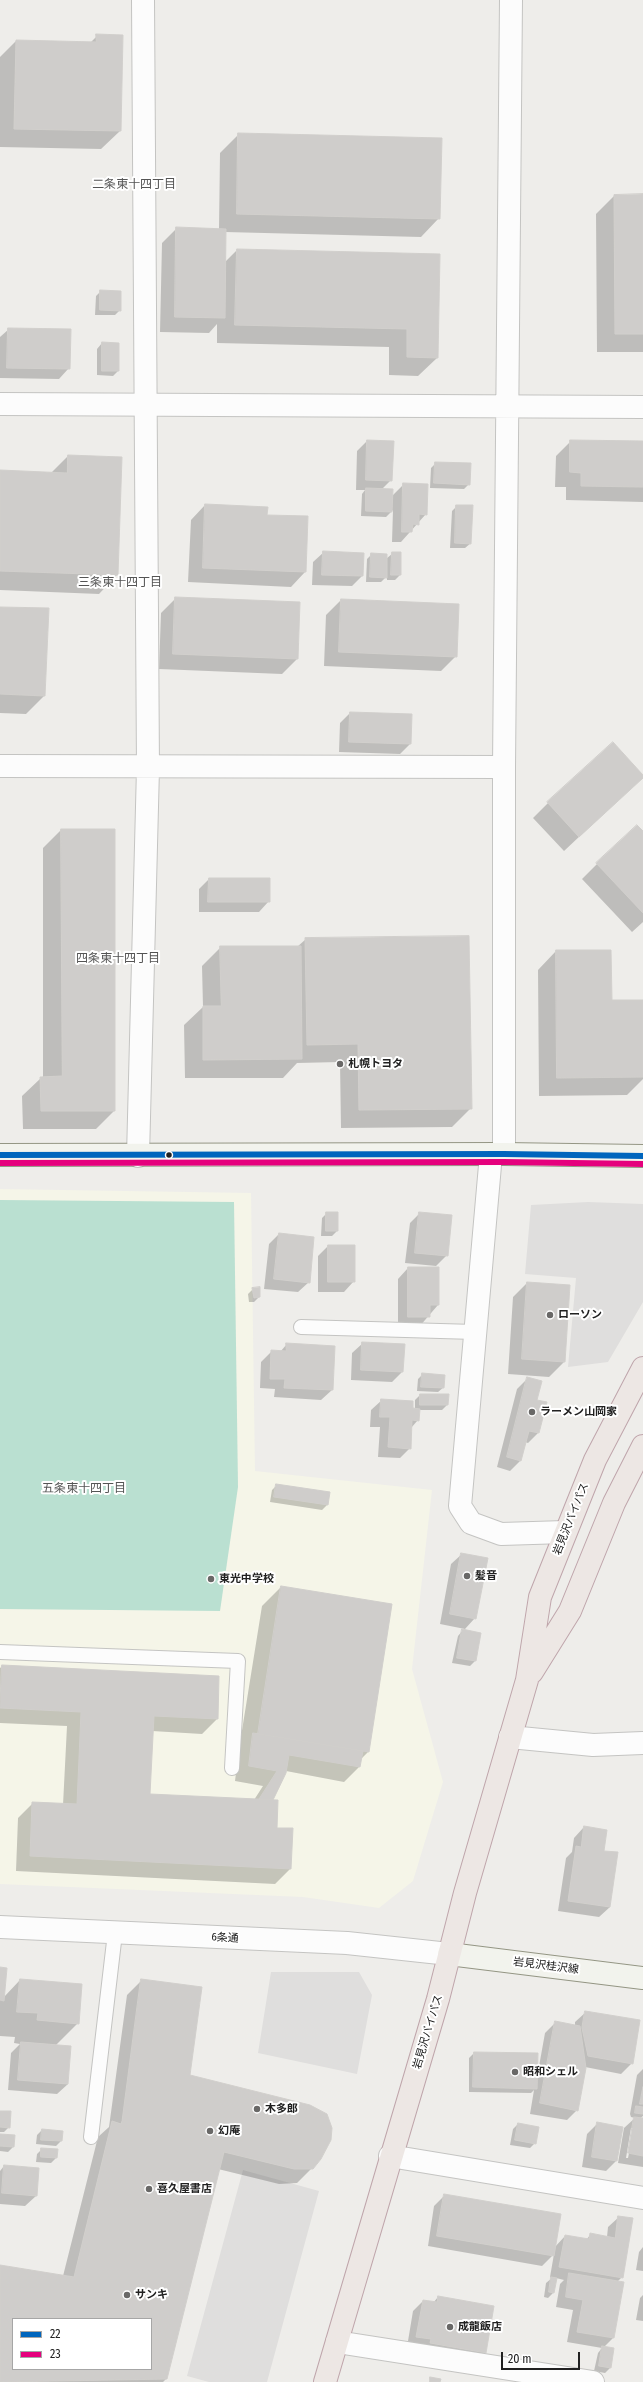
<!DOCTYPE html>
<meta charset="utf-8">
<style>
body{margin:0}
#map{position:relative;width:643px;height:2382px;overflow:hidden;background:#eeedea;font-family:"Fira Sans Condensed",sans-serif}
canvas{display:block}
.legend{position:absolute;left:12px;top:2318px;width:140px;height:52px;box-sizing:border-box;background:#fff;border:1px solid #a6a6a6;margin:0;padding:5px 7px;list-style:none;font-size:12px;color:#212121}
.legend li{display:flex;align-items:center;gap:8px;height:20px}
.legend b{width:20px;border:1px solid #a6a6a6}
.scale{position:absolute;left:501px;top:2352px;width:79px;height:18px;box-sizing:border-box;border:2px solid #212121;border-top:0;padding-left:5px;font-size:12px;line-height:14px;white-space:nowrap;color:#212121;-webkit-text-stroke:3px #fff;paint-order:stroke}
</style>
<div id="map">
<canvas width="643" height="2382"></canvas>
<ul class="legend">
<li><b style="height:5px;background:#0065bd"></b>22</li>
<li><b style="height:5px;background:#e5007d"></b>23</li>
</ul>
<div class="scale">20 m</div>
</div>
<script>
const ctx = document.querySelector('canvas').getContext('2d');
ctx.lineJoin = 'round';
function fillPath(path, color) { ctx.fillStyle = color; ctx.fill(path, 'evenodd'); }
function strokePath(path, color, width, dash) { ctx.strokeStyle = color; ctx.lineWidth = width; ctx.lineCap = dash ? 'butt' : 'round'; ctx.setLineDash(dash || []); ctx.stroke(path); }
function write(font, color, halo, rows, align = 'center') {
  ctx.font = font + ' "Fira Sans Condensed","Noto Sans JP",sans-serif'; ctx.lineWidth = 4; ctx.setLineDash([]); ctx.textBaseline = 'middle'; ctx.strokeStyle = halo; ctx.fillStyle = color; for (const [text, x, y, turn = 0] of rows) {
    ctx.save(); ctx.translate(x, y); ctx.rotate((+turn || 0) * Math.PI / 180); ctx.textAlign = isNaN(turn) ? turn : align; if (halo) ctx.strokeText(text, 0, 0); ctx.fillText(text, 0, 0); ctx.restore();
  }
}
fillPath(new Path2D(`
 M0 1189 251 1193 255 1471 432 1490 412 1669 443 1782 413 1881 379 1908 303 1897 0 1884Z`), '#f5f5e8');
fillPath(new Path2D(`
 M0 1200 234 1202 238 1487 220 1611 0 1609Z`), '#bae0d1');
fillPath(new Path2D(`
 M588 1202 643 1204V1302L608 1362 568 1367 576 1278 525 1274 531 1205Z
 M271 1972H359L372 1995 357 2074 258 2053Z
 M243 2170 319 2191 267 2382H209L187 2376Z`), '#dfdedd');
fillPath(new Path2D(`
 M97 36 120 131 101 149 0 147V57L16 41 90 43Z
 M239 134 439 218 421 237 225 232V262L237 250 439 255 437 358 418 376 389 375V347L217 343V324L209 333 160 332 162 243 177 228 219 229 220 153Z
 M643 195V352H597L596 214 614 196Z
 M101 291 120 310 115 315H95L96 296Z
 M9 329 69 368 59 379 0 378V337Z
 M102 343 118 371 113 376 97 375V349Z
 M367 441 391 480 382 489 392 496 404 484 426 514 401 542H392L393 510 386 517 361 516 362 494 365 490H356L357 451Z
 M571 441 643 442V502L566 500V487H555L556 456Z
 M68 456 121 458 117 575 99 594 0 590V471L51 473Z
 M436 463 469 484 464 489 430 488 431 468Z
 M205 505 266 516 305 572 291 587 188 582 191 520Z
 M457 506 471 543 465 548H450L452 511Z
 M324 552 362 576 352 586 312 585 313 562Z
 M393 553 400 575 395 580H387V576L381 582H366L367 559 372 554 386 559Z
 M176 598 297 659 282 674 159 669 161 613Z
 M341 600 456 656 441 671 324 666 326 615Z
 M0 608 44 696 26 714 0 713Z
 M350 713 410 744 400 754 339 752 340 723Z
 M643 777 564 851 533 818 548 803Z
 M61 830 114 1111 96 1129H23L22 1096 41 1078H43V848Z
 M643 833V922L632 932 582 879 597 864Z
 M209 879 269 901 259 912H199V889Z
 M306 939 471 1108 452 1127 341 1128 340 1062 297 1063 283 1078H185L184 1025 203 1007 202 966 221 947H297Z
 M556 951 611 1001H643V1079L627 1095 539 1096 538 970Z
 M327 1213 337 1231 332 1236H321L322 1218Z
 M420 1213 447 1255 436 1266 405 1263 410 1223Z
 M279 1234 309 1282 298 1292 264 1289 269 1244Z
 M328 1246 354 1281 344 1292H318V1256Z
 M408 1268 438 1305 419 1327H398V1279Z
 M527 1283 564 1362 549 1377 508 1374 513 1297Z
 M253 1289 259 1297 254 1302H249L248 1294Z
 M363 1343 402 1372 392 1382 351 1380 352 1353Z
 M287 1344 332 1390 321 1400 274 1397 275 1389 260 1388 261 1362 272 1351 280 1352Z
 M423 1374 444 1387 438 1392 417 1391 418 1379Z
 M527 1379 536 1401 538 1433 528 1443 525 1442 521 1460 510 1471 497 1467 517 1389Z
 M420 1395H448L447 1405 442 1410H419L418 1420 411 1428 410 1448 400 1458 378 1457 380 1427H370L371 1410 382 1400 415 1409V1400Z
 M277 1485 329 1493 327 1505 322 1510 270 1502 272 1490Z
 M462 1554 475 1618 465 1629 440 1624 451 1564Z
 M281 1587 368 1752 361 1759 359 1767 344 1782 286 1771 272 1801 276 1829 290 1869 275 1884 16 1871 18 1818 33 1803 63 1805 67 1726 0 1723V1668L3 1666 217 1719 202 1734 152 1731 149 1795 254 1800 263 1786 235 1781 239 1749 262 1606Z
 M463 1630 480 1634 475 1661 470 1666 452 1663 458 1636Z
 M584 1827 603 1852 610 1907 599 1917 558 1911 566 1858 572 1852 574 1838Z
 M0 1968 4 1997 20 1980 78 2023 55 2046 68 2084 57 2094 8 2090 11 2053 20 2044 14 2043 15 2037 0 2036Z
 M142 1980 189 2076 312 2168 297 2183 279 2184 218 2169 166 2379 163 2382H0V2266L63 2276 98 2137 109 2127 127 1995ZM13 2319H151V2369H13Z
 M586 2012 632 2063 621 2074 585 2067 577 2110 567 2120 530 2114 534 2090 531 2093 469 2092V2058L474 2053 538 2072 545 2033 555 2023 575 2026V2022Z
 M643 2069V2116L639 2119H643V2167L618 2163 624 2128 635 2118 631 2117 630 2114 637 2075ZM631 2128H634L628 2158H626Z
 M0 2112 9 2127 4 2132H0Z
 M598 2123 622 2128 616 2161 606 2171 582 2167 587 2134Z
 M518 2124 535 2143 530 2148 510 2145 513 2129Z
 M42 2130 62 2132 61 2141 56 2146 36 2144 37 2135Z
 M0 2135 13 2147 8 2152 0 2151Z
 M42 2149 56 2158 51 2163 36 2162 37 2154Z
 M4 2166 36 2196 25 2206 0 2204V2171Z
 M445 2195 554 2248 565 2236 586 2240 591 2234 607 2237 608 2227 619 2217 622 2277 617 2282 613 2338 603 2348 613 2349 610 2368 605 2373 594 2371 598 2353 602 2348 567 2342 573 2310 556 2307 560 2284 564 2280 556 2278 553 2293 548 2298 544 2297 546 2283 552 2278 550 2277 554 2254 542 2266 428 2246 434 2206Z
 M643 2247V2271L636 2270 639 2252Z
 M643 2295V2321L636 2320 640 2298Z
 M438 2297 485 2352 475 2362 407 2347 413 2311 423 2301 433 2303Z`), '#0003');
const building = new Path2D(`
 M96 34 123 35 121 131 14 129 16 40 96 42Z
 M238 133 442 138 440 219 237 214Z
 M643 194V334H615L614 195Z
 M176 227 226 229 225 318 175 317Z
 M237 249 440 254 438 358 407 357V329L235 325Z
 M100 290 121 291V311L100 310Z
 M8 328 71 329 70 369 7 368Z
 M102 342 119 343V371H102Z
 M367 440 394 441 392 481 366 480Z
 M570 440 643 441V487L581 486V473L570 472Z
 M68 455 122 457 118 575 0 571V470L67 473Z
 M435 462 471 463 470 485 434 483Z
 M403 483 428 484 427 515 419 514V525L413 524 412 532H402Z
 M366 488 393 489 392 512 366 511Z
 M205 504 268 507 267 515 308 516 306 572 203 568Z
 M456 505H473L471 544 455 543Z
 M323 551 364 553 363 576 322 575Z
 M392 552H401V575H391Z
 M371 553 387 554V578L370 577Z
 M175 597 300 602 298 659 173 654Z
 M341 599 459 604 457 657 339 652Z
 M0 607 49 608 45 696 0 694Z
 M350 712 412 714 411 744 349 742Z
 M613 742 643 775V778L579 837 547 802Z
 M637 825 643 831V913L596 863Z
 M61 829H115V1111H41L40 1077 62 1076Z
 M209 878H270V902H208Z
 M469 936 472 1109 359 1110 358 1044 307 1045 305 938Z
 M220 946H301L302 1059 203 1060V1006H221Z
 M556 950H611L612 1000H643V1077L557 1078Z
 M326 1212H338V1231H326Z
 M419 1212 452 1215 448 1256 415 1253Z
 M279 1233 314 1237 310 1283 274 1279Z
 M328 1245H355V1282H328Z
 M408 1267H439V1305H430V1317H408Z
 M527 1282 570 1285 565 1362 522 1359Z
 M260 1287V1297L254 1298 252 1288Z
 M362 1342 405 1344 403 1372 361 1370Z
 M286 1343 335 1346 333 1390 284 1388 285 1379H270L271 1350 286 1351Z
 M422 1373 445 1375 444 1388 421 1387Z
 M527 1377 542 1381 537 1400 547 1402 539 1433 529 1431 521 1461 507 1457Z
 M420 1394H449L448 1405H420Z
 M381 1399 413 1401V1408L420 1409 419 1421 412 1420 411 1449 388 1447 390 1417H380Z
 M276 1484 330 1492 328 1505 274 1497Z
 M461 1553 488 1558 476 1619 450 1614Z
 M281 1586 392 1604 369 1752 258 1734Z
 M462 1629 481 1633 476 1661 457 1658Z
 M2 1665 219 1676 218 1719 154 1716 150 1794 278 1800 277 1828H293L291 1869 30 1856 32 1802 77 1804 81 1712 0 1708Z
 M253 1733 363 1751 360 1767 289 1755 286 1773 273 1800 259 1799 277 1771 249 1766Z
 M584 1826 607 1830 604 1851 618 1852 610 1907 568 1901 576 1846 581 1847Z
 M0 1967 7 1968 4 2001 0 2000Z
 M20 1979 82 1984 79 2024 37 2020 38 2013 17 2012Z
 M141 1979 202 1987 190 2075 310 2105 327 2114 332 2128 331 2140 321 2159 313 2169H294L224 2152 167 2379 0 2382V2265L74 2277 112 2121 121 2124 122 2121ZM13 2319H151V2369H13Z
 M585 2011 640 2020 633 2064 588 2056 582 2028Z
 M555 2021 580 2026 586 2068 578 2111 540 2103Z
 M21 2042 71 2046 68 2084 18 2080Z
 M474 2052 538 2053 537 2089 473 2087Z
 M643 2087V2104H640Z
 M636 2106 643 2107V2114L635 2113Z
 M0 2111H11L10 2128 0 2127Z
 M634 2117 643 2118V2156L628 2153Z
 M597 2122 623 2127 617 2161 592 2157Z
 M518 2123 539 2127 536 2144 515 2140Z
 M42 2129 63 2131 62 2141 41 2140Z
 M0 2134 15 2135 14 2147 0 2146Z
 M41 2148 58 2149 57 2158 41 2157Z
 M4 2165 39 2168 37 2196 2 2193Z
 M444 2194 561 2214 554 2256 437 2236Z
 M618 2216 633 2218 623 2278 559 2267 565 2235 589 2239 590 2233 615 2238Z
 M569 2273 624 2282 614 2338 577 2332 583 2300 566 2297Z
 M551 2277 557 2278 554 2293 549 2292Z
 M438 2296 494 2306 486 2353 430 2343 431 2339 416 2337 423 2300 437 2302Z
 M602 2346 614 2348 611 2368 599 2366Z
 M430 2377 441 2379 440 2382H430Z`);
fillPath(building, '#cfcdcb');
strokePath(building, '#d1cfcc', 1);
const service = new Path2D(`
 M301 1327 475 1332
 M0 1652 238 1661 232 1768
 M91 2137 115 1933`);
const minor = new Path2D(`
 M0 766 504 767
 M491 1154 460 1506 471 1523 501 1534 565 1532
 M138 1156 148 768 143 0
 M510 1737 593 1745 643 1743
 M390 2156 643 2198
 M337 2342 593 2382`);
const tertiary = new Path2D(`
 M0 404 643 407
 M504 1154V767L511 0
 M0 1927 347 1943 449 1954`);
const secondary = new Path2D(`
 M0 1155 504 1154 643 1156
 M449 1954 643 1978`);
const trunk = new Path2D(`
 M532 1672 570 1611 614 1503 643 1446
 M325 2382 438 1999 465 1893 527 1680 540 1597 595 1460 643 1368`);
strokePath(service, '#c4c4c2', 16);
strokePath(minor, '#c4c4c2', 24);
strokePath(tertiary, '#c4c4c2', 24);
strokePath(secondary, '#949684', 24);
strokePath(trunk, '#bfa5ab', 24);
strokePath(service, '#fcfcfc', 14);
strokePath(minor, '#fcfcfc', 22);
strokePath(tertiary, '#fcfcfc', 22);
strokePath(secondary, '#f2f3ed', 22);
strokePath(trunk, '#ede7e4', 22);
strokePath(new Path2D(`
 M0 1155 504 1154 643 1156`), '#0065bd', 6);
strokePath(new Path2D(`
 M0 1163 504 1162 643 1164`), '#e5007d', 6);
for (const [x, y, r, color] of [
 [340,1064,4,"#696867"],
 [169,1155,3.5,"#212121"],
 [550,1315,4,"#696867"],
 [532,1412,4,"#696867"],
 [467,1576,4,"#696867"],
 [211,1579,4,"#696867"],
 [515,2072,4,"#696867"],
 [257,2109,4,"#696867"],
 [210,2131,4,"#696867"],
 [149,2189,4,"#696867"],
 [127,2295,4,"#696867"],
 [450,2327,4,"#696867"]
]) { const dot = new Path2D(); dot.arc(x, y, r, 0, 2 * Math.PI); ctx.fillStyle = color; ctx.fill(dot); strokePath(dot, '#fff', 1.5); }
write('bold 11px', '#212121', '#fff', [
 ["札幌トヨタ",348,1064],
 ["ローソン",558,1315],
 ["ラーメン山岡家",540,1412],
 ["髪音",475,1576],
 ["東光中学校",219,1579],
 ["昭和シェル",523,2072],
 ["木多郎",265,2109],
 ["幻庵",218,2131],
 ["喜久屋書店",157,2189],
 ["サンキ",135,2295],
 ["成龍飯店",458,2327]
], 'left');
write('11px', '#212121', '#fff', [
 ["岩見沢バイパス",571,1519,-68],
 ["6条通",225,1938,3],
 ["岩見沢桂沢線",546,1966,7],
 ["岩見沢バイパス",428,2032,-73]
]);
write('12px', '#545454', '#fff', [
 ["二条東十四丁目",134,185],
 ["三条東十四丁目",120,583],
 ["四条東十四丁目",118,959],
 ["五条東十四丁目",84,1489]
]);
</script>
